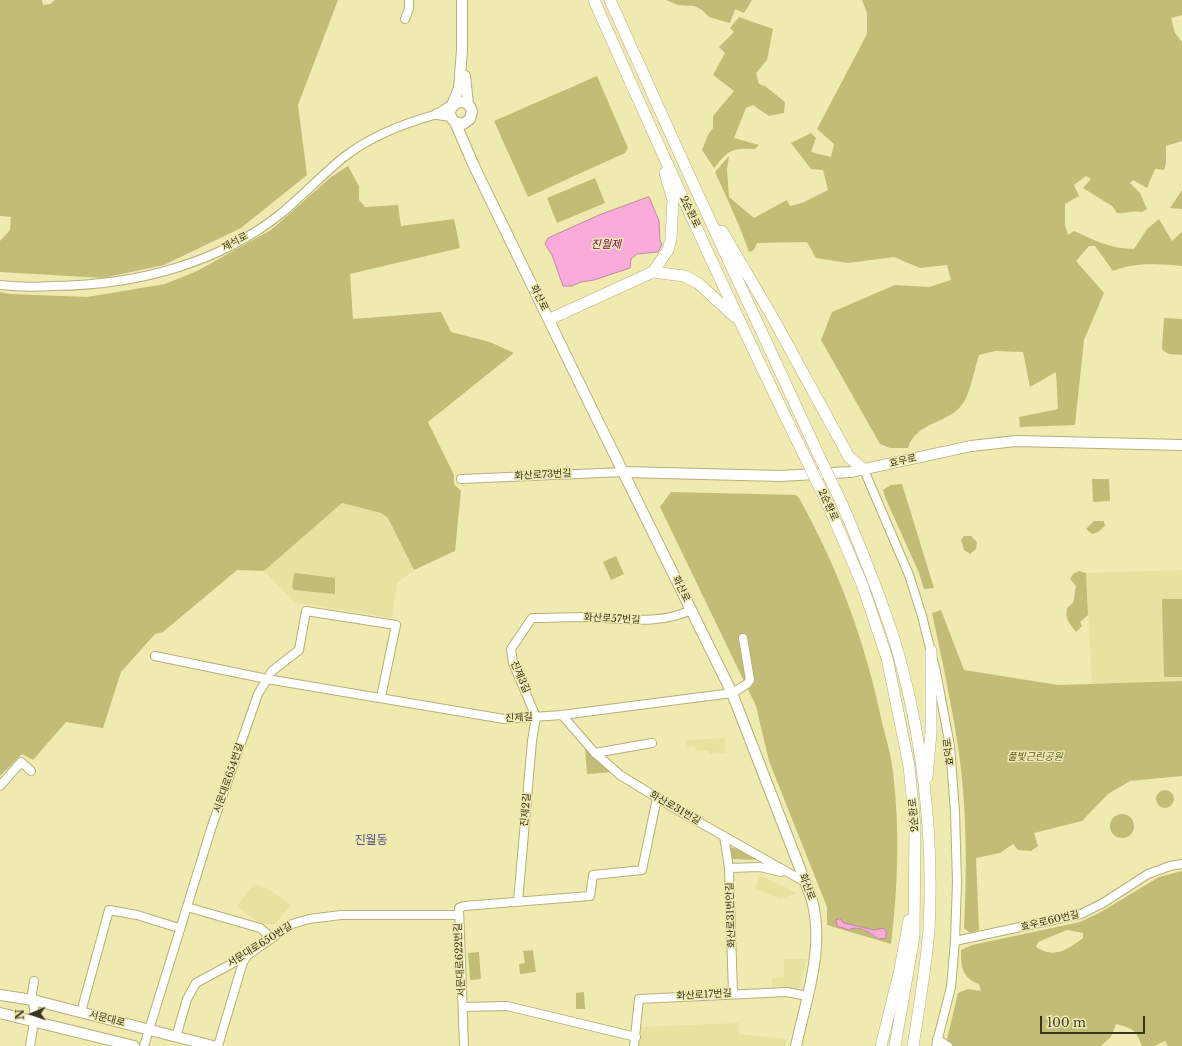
<!DOCTYPE html>
<meta charset="utf-8">
<style>
body{margin:0}
#map{position:relative;width:1182px;height:1046px;overflow:hidden;background:#efeab0;font-family:"Libre Baskerville",serif}
canvas{display:block}
.north{position:absolute;left:12px;top:994px;width:40px;height:40px;-webkit-text-stroke:3px #efeab0;paint-order:stroke;rotate:268deg;font-size:11px;font-weight:700;line-height:16px;text-align:center;color:#38361f}
.north::after{content:'';display:block;margin:auto;width:14px;height:18px;background:#38361f;clip-path:polygon(50% 0,100% 100%,50% 72%,0 100%)}
.scale{position:absolute;left:1040px;top:1016px;width:105px;height:18px;box-sizing:border-box;border:2px solid #38361f;border-top:0;padding-left:5px;font-size:12px;line-height:14px;white-space:nowrap;color:#38361f;-webkit-text-stroke:3px #efeab0;paint-order:stroke}
</style>
<div id="map">
<canvas width="1182" height="1046"></canvas>
<div class="north">N</div>
<div class="scale">100 m</div>
</div>
<script>
const ctx = document.querySelector('canvas').getContext('2d');
ctx.lineJoin = 'round';
function fillPath(path, color) { ctx.fillStyle = color; ctx.fill(path, 'evenodd'); }
function strokePath(path, color, width, dash) { ctx.strokeStyle = color; ctx.lineWidth = width; ctx.lineCap = dash ? 'butt' : 'round'; ctx.setLineDash(dash || []); ctx.stroke(path); }
function write(font, color, halo, rows, align = 'center') {
  ctx.font = font + ' "Libre Baskerville","Noto Sans KR",serif'; ctx.lineWidth = 3; ctx.setLineDash([]); ctx.textBaseline = 'middle'; ctx.strokeStyle = halo; ctx.fillStyle = color; for (const [text, x, y, turn = 0] of rows) {
    ctx.save(); ctx.translate(x, y); ctx.rotate((+turn || 0) * Math.PI / 180); ctx.textAlign = isNaN(turn) ? turn : align; if (halo) ctx.strokeText(text, 0, 0); ctx.fillText(text, 0, 0); ctx.restore();
  }
}
fillPath(new Path2D(`
 M342 503 381 513 388 518 414 570 397 583 392 618 295 602 264 571Z
 M1182 570V681L1092 684 1086 573Z
 M725 738 726 753 710 754 709 751 695 750V746L687 747V740Z
 M760 875 797 893 780 899 755 888Z
 M254 884 269 889 291 905 275 924 261 925 237 906Z
 M784 959H806L801 986 795 990H772V978L784 977Z
 M739 1023 738 1034 787 1039 786 1046H637L641 1027Z`), '#e8e2a0');
fillPath(new Path2D(`
 M0 0H42L43 5 50 4 55 0H338L298 105 307 175 241 228 164 265 103 278 0 272V241L10 230 11 217 0 216Z
 M666 0H752L744 13 735 9 730 23 709 17 702 10 694 6 678 5Z
 M862 0H1182V15L1171 18 1175 33 1182 42V141L1166 146V163L1164 170 1155 169 1147 188 1133 180 1130 183 1140 193 1147 209 1142 212C1132 210 1126 214 1117 213L1112 206 1083 188 1091 179 1086 176 1074 185 1079 196 1065 204V225L1068 235 1074 231C1094 240 1111 249 1134 249L1147 229 1159 219 1172 241 1182 232V266C1159 264 1135 262 1113 271L1095 246H1089L1076 261 1104 293 1084 340 1075 425 1020 427 1019 417 1058 409 1056 372 1030 387 1023 352 995 351 979 355C975 367 970 393 964 402 949 425 917 420 908 448H890L880 444 821 340 832 312 895 285 929 287 951 280 947 265 920 268 894 257 848 263 816 258 807 242 757 243 754 250 749 252C740 225 727 199 715 172L729 156 727 170 729 197 754 218 787 200 790 206 802 203 828 190 823 170 811 169 791 143 811 133 816 138 811 152 831 157 834 144 817 129 867 34V13Z
 M739 17 773 29 767 60 756 73 759 84 765 86 785 102 784 113 769 116 753 105 746 108 734 138 759 145 755 149C731 148 729 150 714 168L702 150 708 135 713 128V116L734 91 713 75 725 53 719 47 734 32 730 28Z
 M597 76 628 148 625 153 528 197 494 121Z
 M348 166 359 186V200L365 207 398 205 401 226 454 219 460 248 350 274 353 319 441 312 451 332 490 342 514 353 428 422 454 475V484L461 491 455 551 414 570 388 518 381 513 342 503 264 571 237 570 163 632 155 634 121 672 103 728 66 722 33 760 22 754 0 776V292L10 294 87 297 165 284 197 271 271 230 331 177Z
 M595 178 605 203 557 223 547 198Z
 M1182 190V209L1170 208Z
 M1164 318 1182 319V355C1174 354 1166 356 1162 348Z
 M1092 479H1109L1110 501 1093 502Z
 M902 484 934 588 924 589 919 573 885 497 883 490 891 485Z
 M671 492 796 495 799 498C839 570 865 641 882 722 886 738 891 755 893 772 900 829 898 887 891 944L827 925V907L769 761 756 706 660 507Z
 M1094 521H1104L1105 526 1098 532 1092 534 1086 529Z
 M964 536H971L977 542 976 549 970 554 964 550 961 540Z
 M616 556 624 574 611 580 603 562Z
 M1079 571 1086 573 1088 615 1080 622 1082 626 1076 632C1069 623 1065 619 1067 608L1073 603 1076 586 1070 579 1073 574Z
 M296 573 335 578V594L294 590 292 587 294 574Z
 M1162 599H1182V677H1164Z
 M941 610 964 670 1058 685 1182 681V776L1130 781 1108 794 1082 821 1034 833 1038 846 1031 851 1018 850 1013 844 1000 853 976 858 979 930 970 933 964 928C967 870 967 811 959 753 952 706 942 659 932 613Z
 M585 748 613 772 587 774Z
 M1156 799a9 9 0 1 1 18 0a9 9 0 1 1-18 0Z
 M1110 826a12 12 0 1 1 24 0a12 12 0 1 1-24 0Z
 M730 847 737 849 761 860 732 859Z
 M1182 871V1046H1168L1165 1041 1154 1046H1142C1136 1030 1133 1028 1116 1024L1111 1037 1101 1046H952L947 1039 958 993 968 989 981 991 979 984C962 978 961 967 961 950L972 945 1080 922 1099 913 1159 877ZM1067 930 1083 933V938C1067 950 1054 959 1036 947L1038 942Z
 M533 950 536 972 520 974 519 964 525 963 523 951Z
 M479 952 481 979 470 980 468 953Z
 M584 992 585 1009H576V993Z`), '#c3bc76');
const water = new Path2D(`
 M649 197 659 221 660 241 662 244 658 252 637 254 631 259 630 268 594 280 581 282 572 286H563L552 255 545 244 548 238 599 215Z
 M840 919 844 923 874 930 883 928 886 931V938L879 939C871 934 859 924 849 930L837 926 836 920Z`);
fillPath(water, '#faabda');
strokePath(water, '#c088a2', 1);
const minor = new Path2D(`
 M405 19 409 9V0
 M0 285C18 287 36 287 54 286 136 285 219 264 283 212 304 194 323 174 344 157 371 136 402 124 434 115 441 113 445 107 452 105
 M864 470 909 575 922 616 936 672 950 746 955 812 957 882 955 941 951 987 936 1046
 M461 479 624 472
 M155 656 267 679 504 719 562 715 732 693 747 684 750 680 743 638
 M562 715 594 752 620 775 674 808 805 882
 M595 753 652 743
 M0 786 21 762 31 771
 M724 836 729 868 733 994
 M729 868 760 867 781 872
 M518 902 532 741 536 717 513 663 511 649 532 618C550 618 569 617 587 617 623 618 657 626 691 610
 M187 907 260 928 272 938
 M955 941 1081 914 1103 903 1148 874 1170 866 1182 864
 M463 1007 507 1006 636 1037
 M81 1012 109 910 137 915 179 928
 M176 1037 187 999 196 983 248 955 292 924 309 919 341 915H459
 M937 1039 948 1046
 M30 1046 35 1016 32 994 34 981
 M144 1046 211 829 258 694 272 671 299 650 306 611 396 625 381 697
 M218 1046 243 962 247 956
 M464 1046 459 908 464 906 590 896 593 875 642 870 657 798
 M634 1046 639 999 787 992 807 996`);
const major = new Path2D(`
 M465 76 468 104
 M452 105 459 88 462 50V0
 M437 114 451 116
 M455 122 463 124 470 119 472 111C466 91 439 109 455 122L474 166 593 411 732 693 811 897C826 945 806 999 796 1046
 M624 472 780 476 851 472 971 446 1016 441 1182 445
 M0 995 33 1000 213 1046
 M0 1013 134 1046`);
const highway = new Path2D(`
 M594 0C662 154 732 308 806 459
 M610 0 690 177 820 458
 M722 231 773 318 849 457 864 470
 M653 272 684 276 698 283 735 317
 M550 319 653 272 668 250 671 239 673 200 665 173
 M842 504C861 548 879 593 894 639 922 730 934 834 929 929 926 968 919 1007 913 1046
 M829 507 862 584 887 658 909 766 915 826 914 936 895 1046
 M927 777 931 733V651
 M881 1046 900 969 909 920`);
strokePath(minor, '#b5b079', 10);
strokePath(major, '#b5b079', 12);
strokePath(highway, '#b5b079', 12);
strokePath(minor, '#fff', 8);
strokePath(major, '#fff', 10);
strokePath(highway, '#fff', 11);
const highwayBridge = new Path2D(`
 M820 458 842 504
 M806 459 829 507`);
strokePath(highwayBridge, '#b5b079', 12, []);
strokePath(highwayBridge, '#fff', 11);
write('10px', '#38361f', '#efeab0', [
 ["2순환로",690,212,64],
 ["제석로",235,242,-28],
 ["화산로",539,298,64],
 ["효우로",903,461,-13],
 ["화산로73번길",543,475,-3],
 ["2순환로",828,505,65],
 ["화산로",681,589,64],
 ["화산로57번길",612,619,3],
 ["진제3길",520,677,67],
 ["진제길",519,718,-3],
 ["효덕로",949,752,-97],
 ["서문대로654번길",229,778,-71],
 ["화산로31번길",675,808,30],
 ["진제2길",526,810,-85],
 ["2순환로",914,815,-95],
 ["화산로",807,887,70],
 ["화산로31번안길",731,915,-92],
 ["효우로60번길",1050,921,-13],
 ["서문대로650번길",260,945,-32],
 ["서문대로622번길",460,960,-93],
 ["화산로17번길",704,995,-3],
 ["서문대로",107,1019,14]
]);
write('italic 10px', '#5b5627', '#efeab0', [
 ["풀빛근린공원",1035,757]
]);
write('italic 11px', '#790059', '#efeab0', [
 ["진월제",606,245]
]);
write('12px', '#514f8d', '#efeab0', [
 ["진월동",371,841]
]);
</script>
